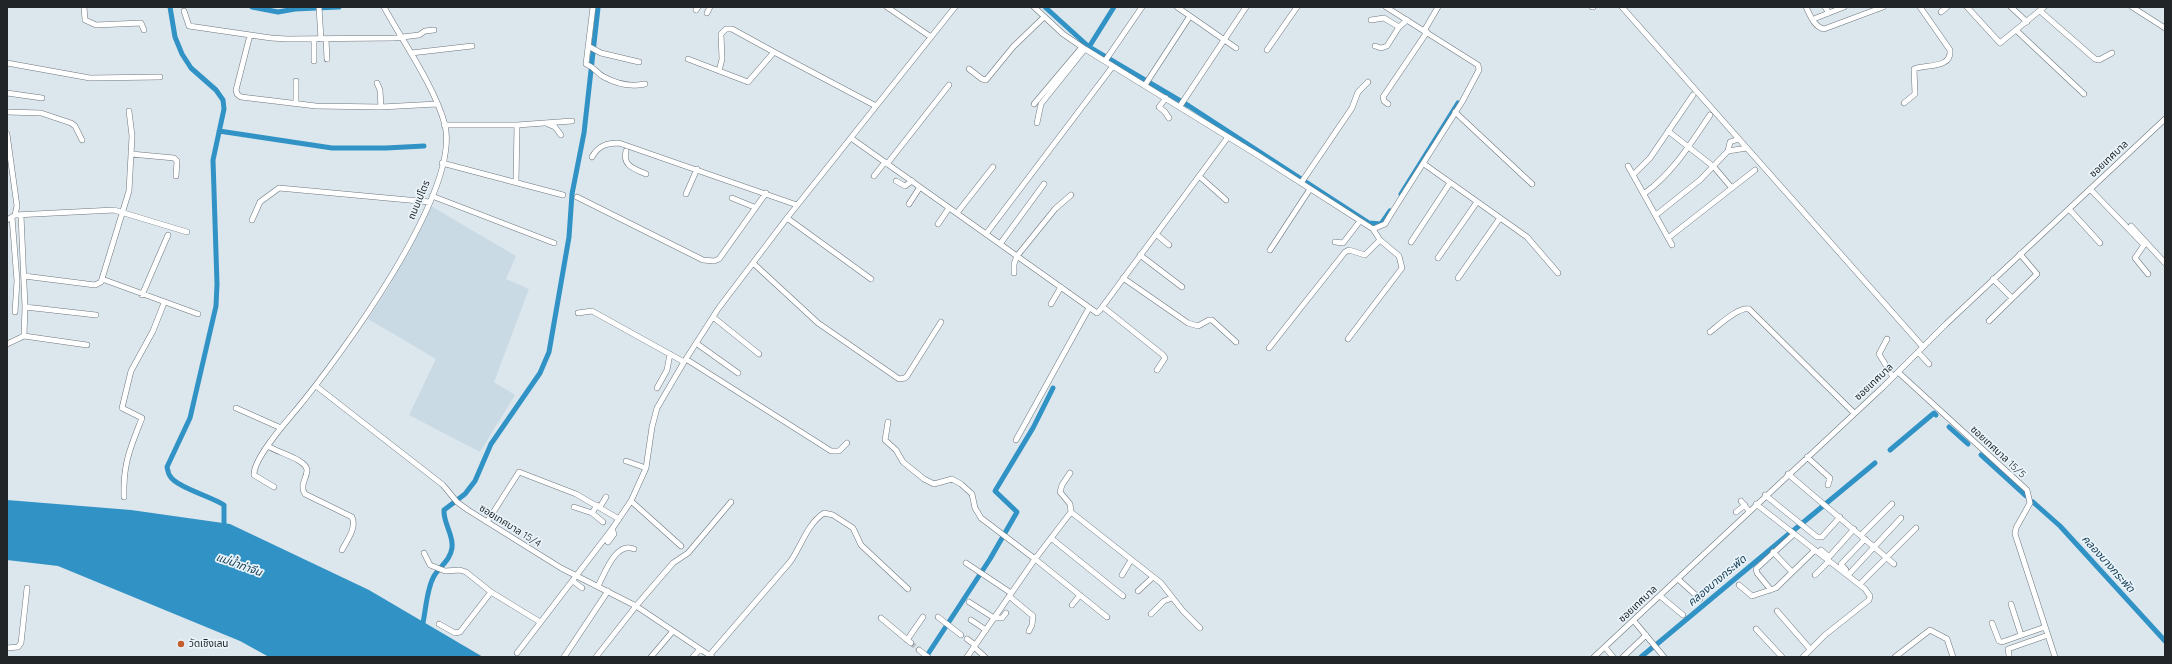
<!DOCTYPE html>
<meta charset="utf-8">
<style>
body{margin:0}
#map{position:relative;width:2172px;height:664px;overflow:hidden;background:#dce6ed;font-family:Quicksand,sans-serif}
canvas{display:block}
.frame{position:absolute;inset:0;border:8px solid #212527;pointer-events:none}
</style>
<div id="map">
<canvas width="2172" height="664"></canvas>
<div class="frame"></div>
</div>
<script>
const ctx = document.querySelector('canvas').getContext('2d');
ctx.lineJoin = 'round';
function fillPath(path, color) { ctx.fillStyle = color; ctx.fill(path, 'evenodd'); }
function strokePath(path, color, width, dash) { ctx.strokeStyle = color; ctx.lineWidth = width; ctx.lineCap = dash ? 'butt' : 'round'; ctx.setLineDash(dash || []); ctx.stroke(path); }
function write(font, color, halo, rows, align = 'center') {
  ctx.font = font + ' Quicksand,"Noto Sans Thai",sans-serif'; ctx.lineWidth = 3.5; ctx.setLineDash([]); ctx.textBaseline = 'middle'; ctx.strokeStyle = halo; ctx.fillStyle = color; for (const [text, x, y, turn = 0] of rows) {
    ctx.save(); ctx.translate(x, y); ctx.rotate((+turn || 0) * Math.PI / 180); ctx.textAlign = isNaN(turn) ? turn : align; if (halo) ctx.strokeText(text, 0, 0); ctx.fillText(text, 0, 0); ctx.restore();
  }
}
fillPath(new Path2D(`
 M431 206 516 256 506 279 529 289 494 382 515 395 480 452 409 415 436 359 368 319 390 285Z`), '#cadae5');
fillPath(new Path2D(`
 M7 500 131 510 230 524 369 590 483 657H269L240 641 58 566 7 560Z`), '#3193c5');
strokePath(new Path2D(`
 M170 7 175 37 182 54 191 68 216 90 223 100 224 109 213 160 217 284 216 306 190 418 167 467C168 470 168 474 170 476 176 487 212 497 224 505V528
 M252 7 278 12 295 9 339 7
 M1045 7 1089 47 1189 106 1369 223 1381 224 1390 211
 M1089 47 1114 7
 M219 131 332 148H386L424 146
 M1401 194 1458 103
 M1949 427 1968 444
 M1890 450 1934 413 1936 415
 M1981 455 2026 496
 M2033 502 2060 526 2165 641
 M1794 530 1875 463
 M422 627C426 612 426 590 434 576 440 566 450 561 452 548 454 535 443 523 444 510L465 494 475 481 491 444 540 373 549 352 569 237 572 194 584 133 598 8
 M1657 644 1790 533
 M926 657 990 559 1017 512 995 491 1033 428 1053 388
 M1641 657 1653 647`), '#3193c5', 5);
strokePath(new Path2D(`
 M911 643 919 650`), '#b7bfc5', 5, [5, 2.5]);
const minor = new Path2D(`
 M84 7 85 20 96 25 141 23 144 30
 M319 7 321 39
 M593 7 586 64C596 68 596 73 604 77 617 84 631 87 645 84
 M887 7 931 37
 M1034 7 1063 34 1085 49 1259 156 1373 229 1385 224 1391 214 1462 102 1479 70 1478 65 1386 7
 M1177 7 1236 48
 M1592 7H1593
 M1622 7 1923 347
 M1806 7C1810 15 1814 27 1824 29L1883 7
 M1825 7 1829 13
 M1967 7 2000 43 2044 7
 M2011 7 2027 22
 M2132 7 2165 28
 M696 10 698 7
 M184 11 189 26 271 38 287 39 394 38 419 35 425 31 434 30
 M2040 11 2095 59 2099 60 2112 53
 M1941 12 1947 7
 M707 13 710 7
 M1816 18 1844 7
 M1371 20 1384 18 1399 27 1407 20
 M1424 31 1438 7
 M2017 31 2084 94
 M250 35 236 90 237 94 241 97 316 106 381 107 437 104
 M326 39 327 59
 M588 46 601 53 639 62
 M1375 46 1381 48 1387 46 1399 27
 M1267 50 1297 7
 M411 53 472 46
 M688 59 748 82 774 52 876 106
 M314 61V39
 M1105 61 1142 7
 M7 63 90 78 160 77
 M969 69 982 79 986 80 1013 47 1044 17
 M719 71 722 59 721 34 726 29H732L774 52
 M377 83 380 90 381 107
 M1145 85 1190 16
 M7 93 42 98
 M1166 98 1159 107 1165 112 1169 118
 M296 103V81
 M1904 103 1915 94 1914 69C1926 64 1952 69 1950 50L1920 7
 M1034 104 1082 47
 M1388 104 1384 101 1383 97 1427 32
 M1180 106 1246 7
 M7 112 41 113 71 123 75 126 82 140
 M1455 112 1532 184
 M1037 123 1041 104 1085 49
 M548 124 555 127 561 135
 M444 125H517L572 121
 M1668 131 1714 167 1731 187
 M7 134 17 206 15 215 7 220
 M851 138 1097 313 1100 310 1228 137
 M626 151C622 166 635 169 646 174
 M1728 151 1730 142 1739 139
 M131 154 174 158 177 161 176 176
 M592 157C598 146 606 143 619 143L797 205
 M442 163 563 195
 M887 164 949 85
 M1424 164 1527 237 1558 273
 M1628 166 1672 245
 M1634 174 1650 158 1693 95
 M874 176 885 162
 M1199 176 1226 200
 M896 181 905 186 912 181
 M516 182 517 125
 M1301 183 1352 108 1358 92 1368 82
 M2090 189 2144 245 2135 258 2148 274
 M1645 193C1673 173 1691 143 1710 115
 M686 194 697 169
 M432 196 554 243
 M577 197 703 260 714 261 719 259 766 193
 M732 198 754 207
 M909 204 920 187
 M2069 209 2100 243
 M957 213 993 167
 M15 215 114 210 187 232
 M21 215 25 307 24 336
 M1656 215 1700 180 1728 151 1747 148
 M12 217 17 281 15 312
 M787 218 871 279
 M252 220 260 202 279 188 430 202
 M938 224 949 208
 M2131 226 2165 263
 M986 234 1113 66
 M1156 234 1169 245
 M1668 238 1755 170
 M1335 242 1343 243 1360 221
 M1411 242 1450 183
 M1000 244 1044 184
 M1270 250 1310 189
 M1140 255 1182 287
 M1438 258 1477 202
 M753 263 818 323 899 379 905 378 907 376 941 322
 M1014 273V264L1017 256 1055 209 1071 195
 M24 276 95 285 101 282 129 191 132 136 129 111
 M1123 278 1188 323 1198 326 1209 320H1212L1236 342
 M1458 278 1500 218
 M102 279 198 314
 M1993 279 2012 298
 M142 295 168 235
 M1051 304 1061 287
 M25 307 96 315
 M1103 307 1163 355 1165 358 1157 370
 M578 313 592 311 684 362
 M713 317 759 354
 M1989 321 2037 274 2020 254
 M1710 332C1718 326 1739 306 1749 309L1854 413
 M1348 339 1402 268 1399 256 1380 240 1373 229
 M1887 339 1879 354 1893 377
 M696 343 738 373
 M7 344 24 336 87 345
 M1269 348 1345 252 1349 250 1365 255 1380 240
 M1918 352 1929 364
 M686 359 831 451H839L847 443
 M1898 372 2027 490 2030 503 2016 528 2015 534 2055 657
 M316 386 443 485 457 502 468 510 561 568 636 606 712 657
 M657 388 667 370 670 354
 M236 408 281 428
 M888 422 885 440 896 450 903 462 924 479 934 484 952 479 961 484 972 494 975 508 981 518 1035 559 1107 617
 M1016 440 1089 308
 M268 446C278 453 306 459 307 470 307 479 299 485 305 494L352 517C357 528 347 540 342 550
 M1807 457 1830 478 1828 485
 M626 461 646 468
 M1788 474 1894 564
 M274 487 254 475C253 459 285 423 296 410 339 358 461 193 445 125 435 87 403 42 384 7
 M1765 495 1817 537H1822L1840 517
 M124 497C123 463 130 449 142 418L122 408 131 371 153 331 164 303
 M631 501 681 546
 M1741 501 1749 511
 M1756 504 1865 589 1870 596 1869 600 1825 635 1803 657
 M574 507 592 513 597 505
 M600 507 606 497
 M1071 512 1161 583 1183 611 1200 628
 M1736 512 1745 505
 M592 513 603 522
 M487 522 519 472 576 494 619 519
 M1861 535 1892 504
 M1051 538 1123 596
 M608 542 614 534 612 529
 M1821 550 1829 557
 M1773 552 1792 572
 M424 553 430 565 445 571 460 570 466 572 491 592 540 622
 M1829 557 1854 529
 M966 563 1011 593
 M1846 570 1841 564 1865 539
 M1850 573 1901 518
 M1122 575 1131 560
 M1815 575 1829 561
 M1678 579 1700 599
 M573 581 582 588
 M1862 582 1916 528
 M1739 585 1752 596 1776 588 1815 550
 M598 586C605 573 616 541 634 549
 M1771 590 1757 573 1756 569 1794 534
 M1138 591 1153 577
 M1009 596 1033 616 1032 625 1029 631
 M1660 596 1683 615
 M969 602 994 618H1002L1006 613
 M2011 604 2021 635
 M1072 605 1080 595
 M1777 611 1810 649
 M1151 614 1164 601 1172 598
 M938 617 961 635
 M881 618 911 643
 M971 620 986 630
 M1634 621 1664 657
 M1992 623 1999 641 2002 642 2045 627
 M439 624 455 633 460 632 491 592
 M1756 629 1782 657
 M967 639 975 645
 M907 640 923 617
 M974 647 985 657
 M1605 647 1613 657
 M7 648 18 647 21 643 27 588
 M919 650 928 657
 M517 653 612 529 631 501 646 468 652 427 657 408 684 362 718 309 787 218 955 7
 M2009 655 2008 649 2048 635
 M564 657 608 591
 M596 657 636 606 673 563 688 553 731 502
 M651 657 673 631
 M693 657 700 649
 M708 657 790 562C801 547 807 524 824 513L833 515 853 528 861 545 908 589
 M967 657 1035 559 1071 512 1070 504 1060 492 1062 485 1070 473
 M1594 657 1883 387 1946 324 2165 119
 M1623 657 1646 635
 M1895 657 1930 630 1947 639 1953 657`);
strokePath(minor, '#6e777c', 6);
strokePath(minor, '#fff', 5);
for (const [x, y, r, color] of [
 [181,644,4,"#c45e2d"]
]) { const dot = new Path2D(); dot.arc(x, y, r, 0, 2 * Math.PI); ctx.fillStyle = color; ctx.fill(dot); strokePath(dot, '#e9f3fa', 1.5); }
write('10px', '#212527', '#e9f3fa', [
 ["ซอยเทศบาล",2109,159,-43],
 ["ถนนเปโตร",419,200,-67],
 ["ซอยเทศบาล",1874,382,-43],
 ["ซอยเทศบาล 15/5",1998,452,43],
 ["ซอยเทศบาล 15/4",510,526,32],
 ["ซอยเทศบาล",1638,604,-43]
]);
write('10px', '#212527', '#e9f3fa', [
 ["วัดเชิงเลน",189,644]
], 'left');
write('italic 11px', '#184056', '#e9f3fa', [
 ["คลองบางกระพัด",2108,564,48],
 ["แม่น้ำท่าจีน",239,565,20],
 ["คลองบางกระพัด",1717,581,-40]
]);
</script>
